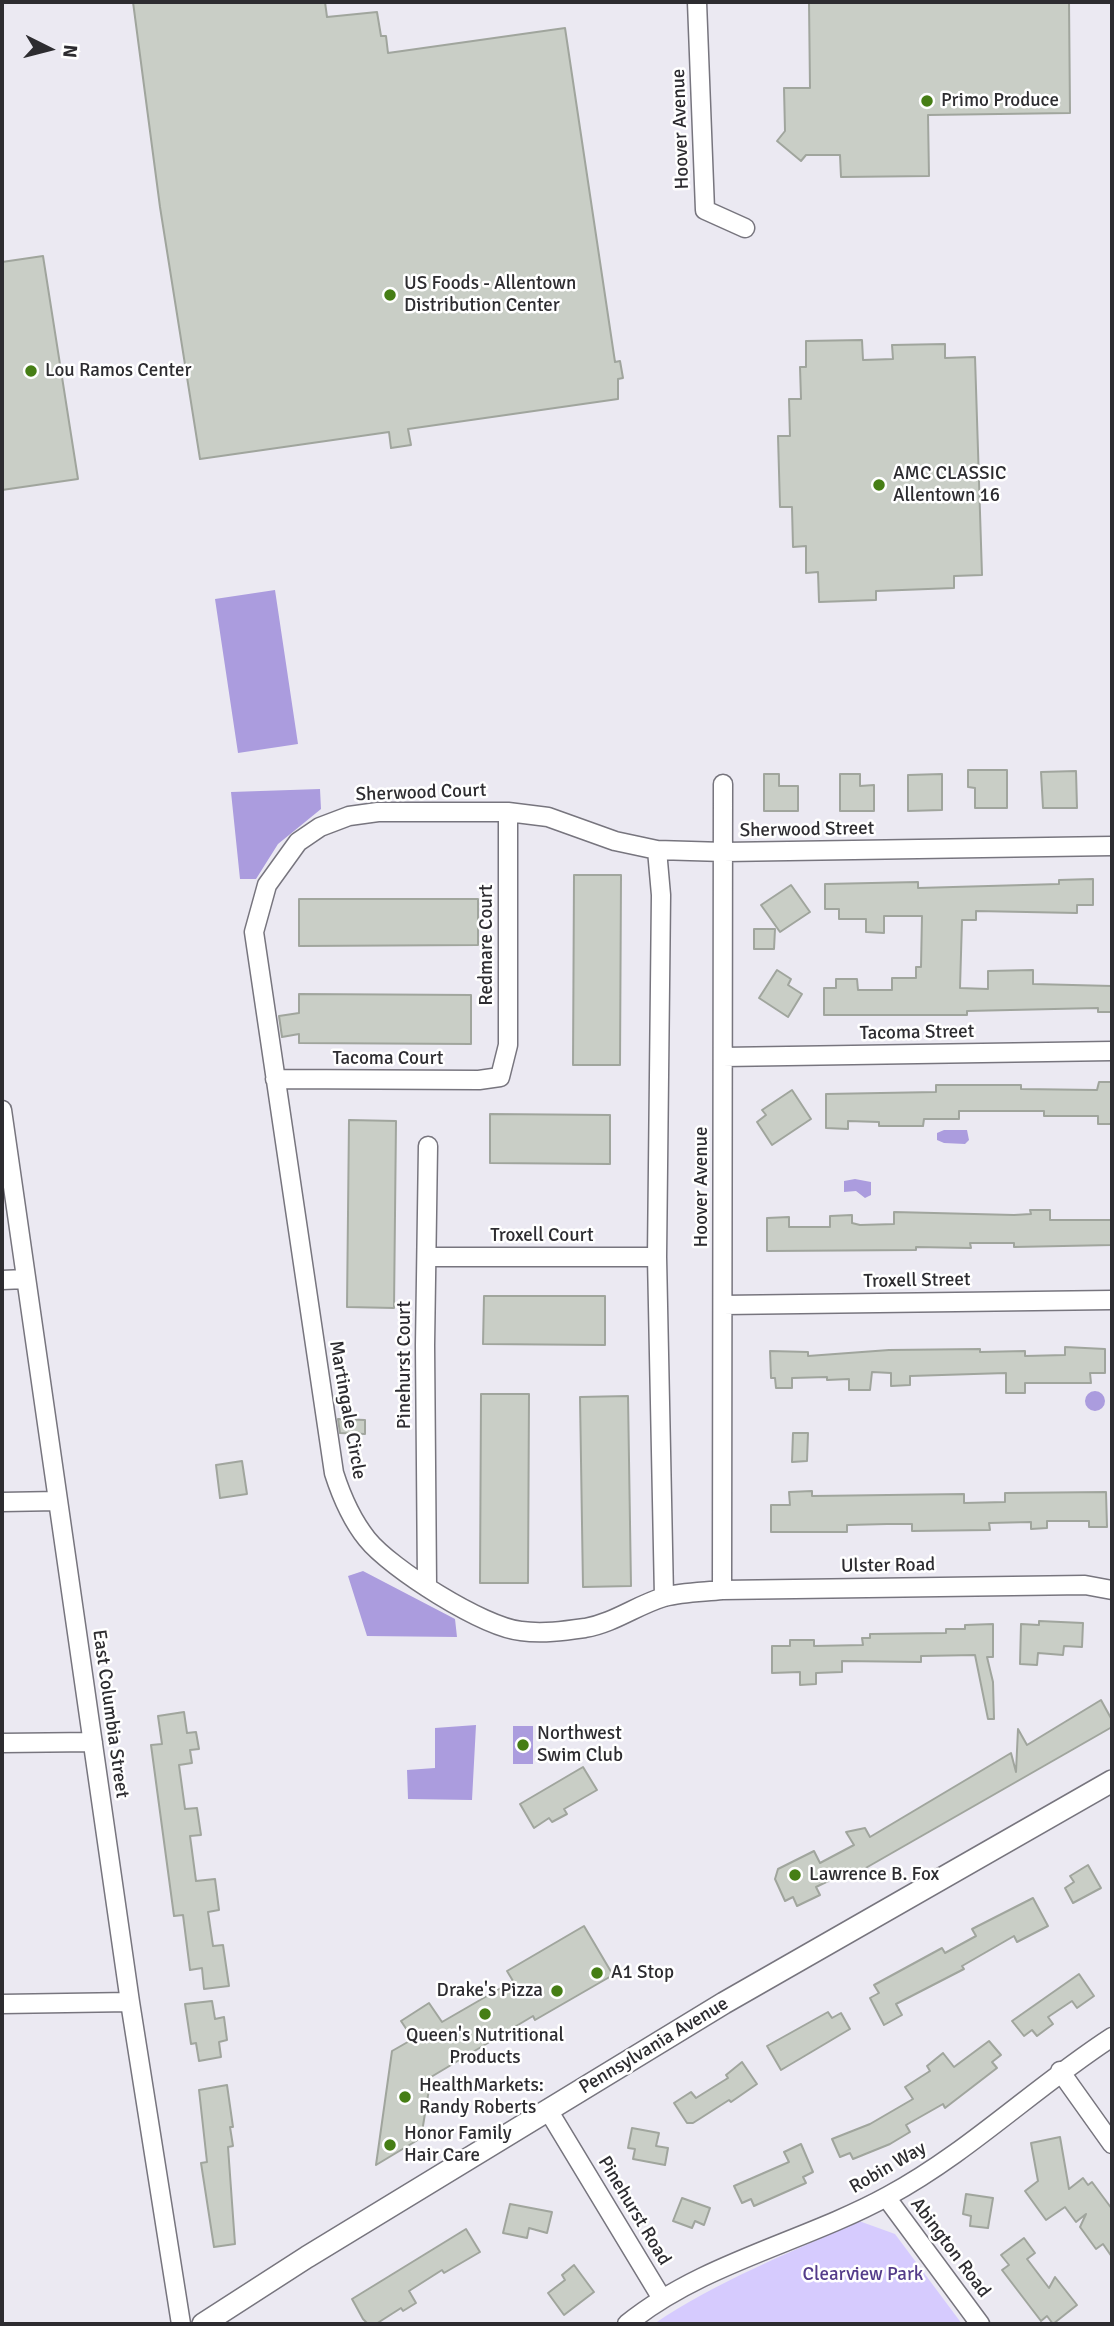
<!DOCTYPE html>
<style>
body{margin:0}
#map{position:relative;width:1114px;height:2326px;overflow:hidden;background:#ebe9f2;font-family:Signika,sans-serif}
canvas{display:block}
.frame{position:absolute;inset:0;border:4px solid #2d2c30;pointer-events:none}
.north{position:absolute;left:14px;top:14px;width:70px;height:70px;-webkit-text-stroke:5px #fff;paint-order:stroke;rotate:96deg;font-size:19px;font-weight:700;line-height:28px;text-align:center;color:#2d2c30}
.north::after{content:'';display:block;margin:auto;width:24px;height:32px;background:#2d2c30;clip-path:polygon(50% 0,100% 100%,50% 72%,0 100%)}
</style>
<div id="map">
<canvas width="1114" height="2326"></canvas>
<div class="frame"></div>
<div class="north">N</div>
</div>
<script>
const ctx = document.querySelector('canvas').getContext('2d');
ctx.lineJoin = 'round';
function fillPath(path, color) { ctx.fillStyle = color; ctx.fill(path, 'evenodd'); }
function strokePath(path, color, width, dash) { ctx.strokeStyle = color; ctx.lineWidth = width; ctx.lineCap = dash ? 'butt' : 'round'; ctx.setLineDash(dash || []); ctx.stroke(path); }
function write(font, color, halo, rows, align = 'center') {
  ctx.font = font + ' Signika,sans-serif'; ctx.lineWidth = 5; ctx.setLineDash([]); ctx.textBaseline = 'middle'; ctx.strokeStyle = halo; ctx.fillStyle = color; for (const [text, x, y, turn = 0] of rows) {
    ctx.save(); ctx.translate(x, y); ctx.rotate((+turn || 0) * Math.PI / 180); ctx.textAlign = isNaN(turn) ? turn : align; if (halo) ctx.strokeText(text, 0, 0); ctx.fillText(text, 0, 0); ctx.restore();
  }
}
fillPath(new Path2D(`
 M859 2221 895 2234 962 2324H654C717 2281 790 2253 859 2221Z`), '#d6cbfe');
fillPath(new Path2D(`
 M275 590 298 744 238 753 215 599Z
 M320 789 321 809 278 844 256 879H240L231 792Z
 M944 1130H967L969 1140 965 1144 944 1143 937 1140V1133Z
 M855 1179 871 1182V1195L865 1198 856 1191 844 1192V1181Z
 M1085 1401a10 10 0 1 1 20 0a10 10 0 1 1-20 0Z
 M363 1571 455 1619 457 1637 367 1636 348 1576Z
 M476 1725 472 1800 408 1799 407 1770 435 1768V1728Z
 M513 1726H533V1764H513Z`), '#ab9cde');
const building = new Path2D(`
 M133 2H325L327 17 377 12 381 36H386L388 53 565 28 615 362 620 361 623 378 618 379V399L408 429 411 445 391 448 389 432 200 459 160 207Z
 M809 2H1069L1070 113 928 115 929 176 841 177 840 155H806L801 161 777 141 785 131 784 88H810Z
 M43 256 78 479 2 490V262Z
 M862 340 863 360 893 359 892 345 945 344V358L975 357 982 575 954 576V588L876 591V600L819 602 818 572 806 573V546L793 547 792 507H780L778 436H790L789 399H801L800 367H806V341Z
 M968 770H1007V808H975V788L968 787Z
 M1076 771 1077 808H1043L1041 772Z
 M764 774H779V786H798V811H764Z
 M840 774H860V786L874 785V811H840Z
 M942 774V810L908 811V775Z
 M574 875H621L620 1065H573Z
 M1093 879V905H1077V913L976 911V920H962L960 988 988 989V971L1033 970V984L1112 986V1012H1098V1008L967 1011V1015H824V988H836V979H857L858 990H892V978H916V967H921L922 916H884V933L866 932V919H839V909H825V884L918 882V888L1059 884V880Z
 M791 885 810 912 780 932 761 905Z
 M299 899H478V945L299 946Z
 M754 929H775L774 949H754Z
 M777 970 791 979 788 985 802 994 788 1017 759 998Z
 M299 994 471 995V1044L299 1043V1034L282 1037 279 1016 299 1013Z
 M1099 1082H1112V1124H1098V1116H1044V1111H959V1119H924L923 1126H879V1122L848 1121V1129L826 1128V1094L936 1092V1085H1021V1089L1097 1090Z
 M792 1090 811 1119 772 1145 757 1122 766 1115 762 1110Z
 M490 1114 610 1115V1164L490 1163Z
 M349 1120 396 1121 394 1308 347 1307Z
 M1030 1210H1050V1220H1112V1245L1014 1247V1243H970L971 1248 916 1247V1250L767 1251V1218L789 1217V1227H830V1216L852 1215V1223L860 1225 894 1224V1212L1014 1215 1031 1214Z
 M484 1296H605V1345L483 1344Z
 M1065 1347 1105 1349V1373H1090L1091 1383H1025V1393H1006V1373L910 1376V1385L891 1386V1373L872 1372 870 1390H849V1379L827 1380V1377L792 1378V1388H776L775 1378H771L770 1351 808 1352V1356L889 1350 980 1349V1352L1025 1351V1356L1065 1355Z
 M481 1394H529L528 1583H480Z
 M628 1396 631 1586 583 1587 580 1397Z
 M338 1419 365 1420V1434L340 1433Z
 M793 1433H808L807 1461 792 1462Z
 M242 1461 247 1494 220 1498 216 1465Z
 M812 1491V1496L964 1494V1503L1005 1502V1493L1106 1492 1107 1527H1089V1521H1047V1528L1031 1529V1522L989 1523 990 1530 912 1531V1524H887L847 1525V1532H771V1505H790L789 1492Z
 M1039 1621 1083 1623 1082 1647 1064 1646 1063 1655 1038 1653 1037 1665 1020 1664 1021 1624 1039 1625Z
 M993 1624V1657H987L993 1682 994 1719H988L975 1655 921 1656V1662L842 1661V1672L816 1673V1684L800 1685V1672L772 1673V1646H790V1640H814V1646L863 1645 862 1638H870V1634L946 1633V1629H965V1625Z
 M1101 1700 1112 1720V1727L850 1877 847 1872 816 1887 820 1895 797 1906 793 1897 785 1901 775 1879 778 1869 814 1851 820 1863 854 1845 846 1832 865 1828 870 1837 1011 1753 1016 1772 1018 1729 1027 1745Z
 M184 1712 187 1733 196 1732 199 1749 190 1750 192 1763 179 1765 185 1809 197 1808 201 1835 190 1836 196 1881 215 1879 219 1910 208 1912 213 1946 223 1945 229 1986 204 1989 202 1968 190 1970 183 1915 174 1916 151 1745 162 1744 158 1716Z
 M583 1767 597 1790 564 1809 567 1814 552 1822 549 1818 534 1828 520 1804Z
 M1088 1865 1101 1888 1073 1903 1065 1888 1074 1882 1070 1876Z
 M1033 1898 1048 1926 1017 1942 1014 1936 962 1966 964 1969 896 2004 902 2015 884 2025 870 1998 879 1993 874 1985 942 1948 945 1953 976 1936 972 1929Z
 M584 1926 613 1975 535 2020 533 2016 431 2077 421 2138 376 2165 392 2051 413 2039 401 2021 429 2003 442 2022 513 1981 507 1971Z
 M1079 1974 1094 1996 1077 2008 1072 2001 1048 2017 1053 2024 1037 2036 1032 2030 1024 2036 1012 2021Z
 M212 2001 215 2019 224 2017 227 2040 219 2042 221 2057 199 2061 196 2043 191 2044 185 2004Z
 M828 2012 832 2018 841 2013 850 2029 781 2070 767 2046Z
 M989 2041 1001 2055 992 2062 997 2068 945 2108 943 2104 906 2125 910 2132 890 2144 853 2159 850 2153 840 2157 832 2139 870 2124 913 2099 905 2087 930 2071 927 2066 943 2053 954 2067Z
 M742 2062 757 2084 731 2102 729 2100 693 2123H687L674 2103 691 2092 696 2098 728 2078 726 2075Z
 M227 2085 233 2127H230L233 2146 228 2147 235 2244 214 2247 201 2163 207 2162 199 2090Z
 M632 2128 659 2133 656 2146 668 2148 665 2165 633 2159 635 2149 628 2148Z
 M1060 2137 1069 2189 1083 2178 1088 2185 1092 2182 1112 2209V2257L1103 2244 1096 2249 1080 2227 1086 2214 1076 2222 1065 2207 1046 2220 1025 2191 1038 2181 1031 2143Z
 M801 2144 813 2172 803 2177 806 2183 754 2206 751 2199 742 2203 734 2186 789 2162 784 2152Z
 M966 2194 993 2198 988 2228 970 2226 971 2216 963 2214Z
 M682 2198 710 2208 704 2225 695 2221 692 2228 673 2221Z
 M510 2204 552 2212 547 2233 529 2228 527 2238 503 2233Z
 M466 2229 480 2252 444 2273 442 2270 409 2291 416 2303 403 2311 401 2308 376 2324H368L363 2319 352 2299Z
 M1024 2238 1035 2253 1027 2259 1049 2288 1055 2277 1077 2305 1053 2324 1047 2316 1041 2321 1002 2270 1009 2265 1001 2255Z
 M574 2265 594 2292 564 2315 548 2293 565 2280 562 2275Z`);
fillPath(building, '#c9cec6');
strokePath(building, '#a0a59d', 2);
const minor = new Path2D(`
 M697 2 705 210 745 228
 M1112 846 724 852 657 850 615 841 548 817 508 812H378L349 816 320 827 298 842 267 885 254 932 334 1473C342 1498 351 1519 367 1539 391 1569 483 1627 521 1631 542 1634 564 1631 585 1628 614 1623 637 1605 664 1597 682 1592 704 1592 722 1590L1085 1585 1112 1590
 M657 850 661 895 657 1257 664 1597
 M723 1057 1112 1051
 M275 1079 479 1080 500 1077 508 1045V812
 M2 1110 130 2002 181 2324
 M427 1257H657
 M2 1280 26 1279
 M723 1305 1112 1300
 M2 1502 58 1501
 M427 1585 425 1345 428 1146
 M722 1590 723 784
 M2 1743 93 1742
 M2 2004 130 2002
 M1060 2071 1112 2144
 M548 2110 661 2297
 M886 2197 980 2324
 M627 2324C702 2263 804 2242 888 2196 968 2153 1036 2086 1112 2037`);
const tertiary = new Path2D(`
 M203 2324 307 2257 724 2003 1112 1781`);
strokePath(minor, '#77757e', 21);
strokePath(tertiary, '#77757e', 24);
strokePath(minor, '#fff', 18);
strokePath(tertiary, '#fff', 21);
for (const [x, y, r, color] of [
 [927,101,7,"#467e15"],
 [390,295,7,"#467e15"],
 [31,371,7,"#467e15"],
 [879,485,7,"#467e15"],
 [523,1745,7,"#467e15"],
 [795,1875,7,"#467e15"],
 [597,1973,7,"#467e15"],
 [557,1991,7,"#467e15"],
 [485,2014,7,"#467e15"],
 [405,2097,7,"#467e15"],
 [390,2145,7,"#467e15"]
]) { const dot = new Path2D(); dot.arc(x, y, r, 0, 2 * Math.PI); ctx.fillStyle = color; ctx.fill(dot); strokePath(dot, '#fff', 2.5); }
write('19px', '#2d2c30', '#fff', [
 ["Primo Produce",941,101],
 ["US Foods - Allentown",404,284],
 ["Distribution Center",404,306],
 ["Lou Ramos Center",45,371],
 ["AMC CLASSIC",893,474],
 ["Allentown 16",893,496],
 ["Northwest",537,1734],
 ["Swim Club",537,1756],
 ["Lawrence B. Fox",809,1875],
 ["A1 Stop",611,1973],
 ["Drake's Pizza",543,1991,"right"],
 ["Queen's Nutritional",485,2036,"center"],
 ["Products",485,2058,"center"],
 ["HealthMarkets:",419,2086],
 ["Randy Roberts",419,2108],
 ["Honor Family",404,2134],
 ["Hair Care",404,2156]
], 'left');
write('19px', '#2d2c30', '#fff', [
 ["Hoover Avenue",681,129,-92],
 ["Sherwood Court",421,793,-2],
 ["Sherwood Street",807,830,-1],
 ["Redmare Court",487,945,-90],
 ["Tacoma Street",917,1033,-1],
 ["Tacoma Court",388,1059],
 ["Hoover Avenue",702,1187,-90],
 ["Troxell Court",542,1236],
 ["Troxell Street",917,1281,-1],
 ["Pinehurst Court",405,1365,-90],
 ["Martingale Circle",347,1410,80],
 ["Ulster Road",888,1566,-1],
 ["East Columbia Street",110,1714,82],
 ["Pennsylvania Avenue",654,2046,-31],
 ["Robin Way",888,2168,-30],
 ["Pinehurst Road",634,2211,59],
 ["Abington Road",950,2248,53]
]);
write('19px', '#543c8a', '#fff', [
 ["Clearview Park",863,2275]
]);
</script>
